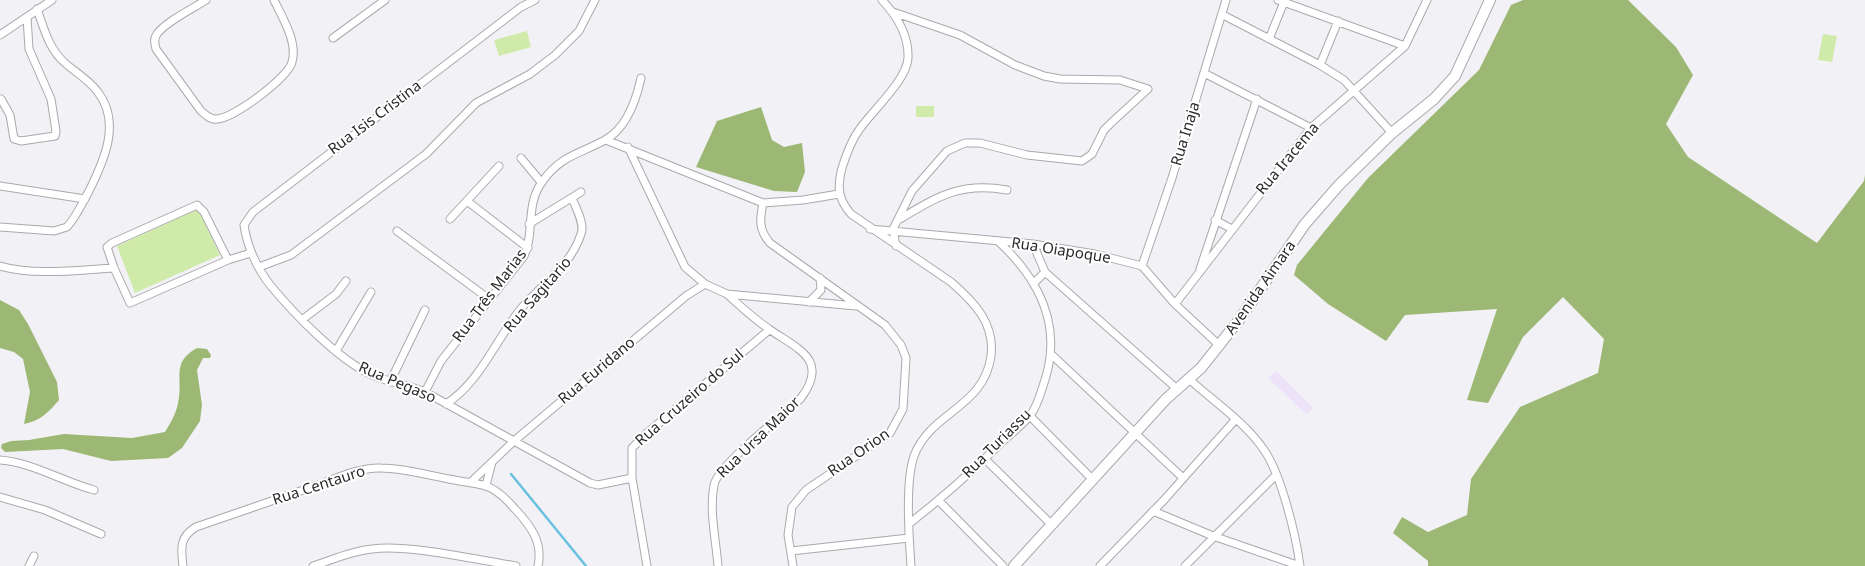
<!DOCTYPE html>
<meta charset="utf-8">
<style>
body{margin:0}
canvas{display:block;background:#f2f1f5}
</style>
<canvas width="1865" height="566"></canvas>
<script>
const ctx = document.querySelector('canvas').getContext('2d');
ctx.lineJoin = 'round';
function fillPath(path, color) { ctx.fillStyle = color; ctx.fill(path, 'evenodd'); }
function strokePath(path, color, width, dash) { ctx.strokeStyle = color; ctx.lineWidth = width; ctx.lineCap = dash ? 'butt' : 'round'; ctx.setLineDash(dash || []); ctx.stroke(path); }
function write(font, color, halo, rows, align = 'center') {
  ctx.font = font + ' "Noto Sans",sans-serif'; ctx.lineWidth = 4; ctx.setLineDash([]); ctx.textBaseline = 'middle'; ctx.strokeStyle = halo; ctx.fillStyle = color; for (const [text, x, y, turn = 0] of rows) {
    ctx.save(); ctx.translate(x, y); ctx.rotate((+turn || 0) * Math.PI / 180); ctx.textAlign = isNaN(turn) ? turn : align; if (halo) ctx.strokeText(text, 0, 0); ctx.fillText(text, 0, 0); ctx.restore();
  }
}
fillPath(new Path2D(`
 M1276 371 1313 408 1307 415 1268 378Z`), '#ece3f9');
fillPath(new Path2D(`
 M527 31 531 47 499 56 494 40Z
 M1823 34 1837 36 1832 62 1818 60Z
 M916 106H934V117H916Z
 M198 209 220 255 135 293 117 246Z`), '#d0eba9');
fillPath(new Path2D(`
 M1523 0H1628L1676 47 1693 75 1666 124 1688 157 1817 243 1864 181 1865 175V566H1428V561L1393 533 1402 517 1428 532 1467 515 1471 479 1520 407 1598 373 1604 339 1563 297 1523 337 1488 403 1467 400 1497 309 1405 315 1386 341 1328 304 1294 275 1297 265 1368 178 1479 70 1511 5Z
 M761 107 772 140 784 147 802 143 805 172 797 192 774 191 696 167 717 121Z
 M0 300 19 310 28 324 57 382 59 400C49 412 40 421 24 424L30 392 23 359 14 352 0 348Z
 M197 348 207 349 211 355 210 358H203L197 370 202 405 200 421 182 448 168 458 111 461 63 449 5 452 1 448 2 444 11 441 29 440 64 434 132 438 165 432C171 422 176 414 178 403 184 378 170 363 197 348Z`), '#9db875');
strokePath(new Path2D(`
 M511 474 586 566`), '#68c1e0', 2.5);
const minor = new Path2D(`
 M206 0C194 8 165 22 157 34 153 39 155 44 156 49L201 111C206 115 210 120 217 119 234 118 288 78 292 62 298 42 282 17 274 0
 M535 0 521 7 253 212 244 225C247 246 257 269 271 286 294 314 338 359 370 374 388 383 409 384 427 393 482 423 536 453 590 483L598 485 632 478
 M882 0C897 16 909 35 908 58 907 80 872 111 859 130 851 141 846 155 842 168 837 187 838 199 851 214L951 282C974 302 995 323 991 356 984 408 930 412 914 456 905 482 909 537 911 566
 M1278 0 1405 46
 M893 12 960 35 1015 65 1044 76 1060 79 1120 80 1148 89 1111 123 1104 130 1092 154 1082 161 1027 155 980 143H965L947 151 912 191 893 229 896 246
 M1223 15 1320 65 1344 80 1392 133
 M0 35 52 0
 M333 38 385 0
 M1269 39 1284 2
 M1320 65 1338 21
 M1204 73 1311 128
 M1 99 10 115 14 139 21 141 55 136 56 131 51 99 29 49 27 17
 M606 140 763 203 803 200 839 194
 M628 147 685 267 705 284 727 294 856 306
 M521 158 541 182
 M0 186 85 199
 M467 201 528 248
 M763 203C760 219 758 229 770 243L885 325 901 345 906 358 903 409 890 433 806 490 792 507 788 535 793 566
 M450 219 499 166
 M900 219C938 196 961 182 1007 190
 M1215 220 1232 229
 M529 224 581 192
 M0 227 54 231 67 227C76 217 82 204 89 191 104 161 122 122 97 91 89 80 75 72 65 63 49 49 44 29 37 9
 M870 229 1033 244 1095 254 1142 266 1175 304 1220 346
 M397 231 489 299
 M1033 244 1045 272 1176 388
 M228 260 204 212 197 205 112 243 107 247 114 268 130 303 228 260 251 253
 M0 266C36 276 77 270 114 268
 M1142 266 1172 178 1226 0
 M259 267 291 255 426 154 476 103 530 74 555 55 579 31 595 0
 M1200 269 1257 99
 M1034 283 1045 272
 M809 302 821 290 820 278
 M1175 304 1311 128 1405 46 1427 0
 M303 319 336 294 346 281
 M336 351 371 292
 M1052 355 1183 478
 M1189 379C1213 401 1245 422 1264 450 1281 474 1296 535 1300 566
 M390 382 425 310
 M425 392 441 361 524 256C535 234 525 205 542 182 561 155 580 154 605 140 627 128 636 101 641 78
 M446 404C479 383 495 342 519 311 540 285 570 268 581 234 585 224 576 208 572 198
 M1030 416 1093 480
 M985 459 1052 525
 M0 460C34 463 61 481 94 490
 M472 481 514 441 686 296 705 284
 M486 485 492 462
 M0 497 45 510 101 534
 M939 501 1003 566
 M1153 511 1213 536 1300 566
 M910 523C941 499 970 473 998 446 1008 436 1020 427 1029 417 1036 409 1040 396 1043 386 1064 328 1041 281 998 241
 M791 551 909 538
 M29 566 34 556
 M183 566C181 549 179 537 196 527 236 513 275 500 315 486 335 479 359 467 381 468 403 468 427 475 449 479 482 486 490 480 515 509 531 526 543 542 538 566
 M313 566C332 560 351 551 372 549 409 544 477 560 516 566
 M647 566 632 478V448L646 434 769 330
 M718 566C716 540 709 511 714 485 718 465 784 415 801 398 830 359 797 349 769 329 754 319 740 306 727 294
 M1100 566 1164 500 1235 420
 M1185 566 1276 475`);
const secondary = new Path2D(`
 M1014 566 1166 399 1201 368 1239 320 1305 224 1339 185 1392 133 1434 99 1455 76 1490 0`);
strokePath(minor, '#aaa9ad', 9);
strokePath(secondary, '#aaa9ad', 12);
strokePath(minor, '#fff', 7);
strokePath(secondary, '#fff', 10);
write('15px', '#2a2a2c', '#fff', [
 ["Rua Isis Cristina",375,118,-37],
 ["Rua Inaja",1186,134,-73],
 ["Rua Iracema",1288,159,-50],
 ["Rua Oiapoque",1061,251,9],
 ["Avenida Aimara",1261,288,-55],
 ["Rua Sagitario",538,295,-49],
 ["Rua Três Marias",490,296,-53],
 ["Rua Euridano",597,371,-40],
 ["Rua Pegaso",397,383,23],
 ["Rua Cruzeiro do Sul",690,398,-41],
 ["Rua Ursa Maior",759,438,-44],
 ["Rua Turiassu",997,444,-45],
 ["Rua Orion",859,453,-35],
 ["Rua Centauro",319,486,-18]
]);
</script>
